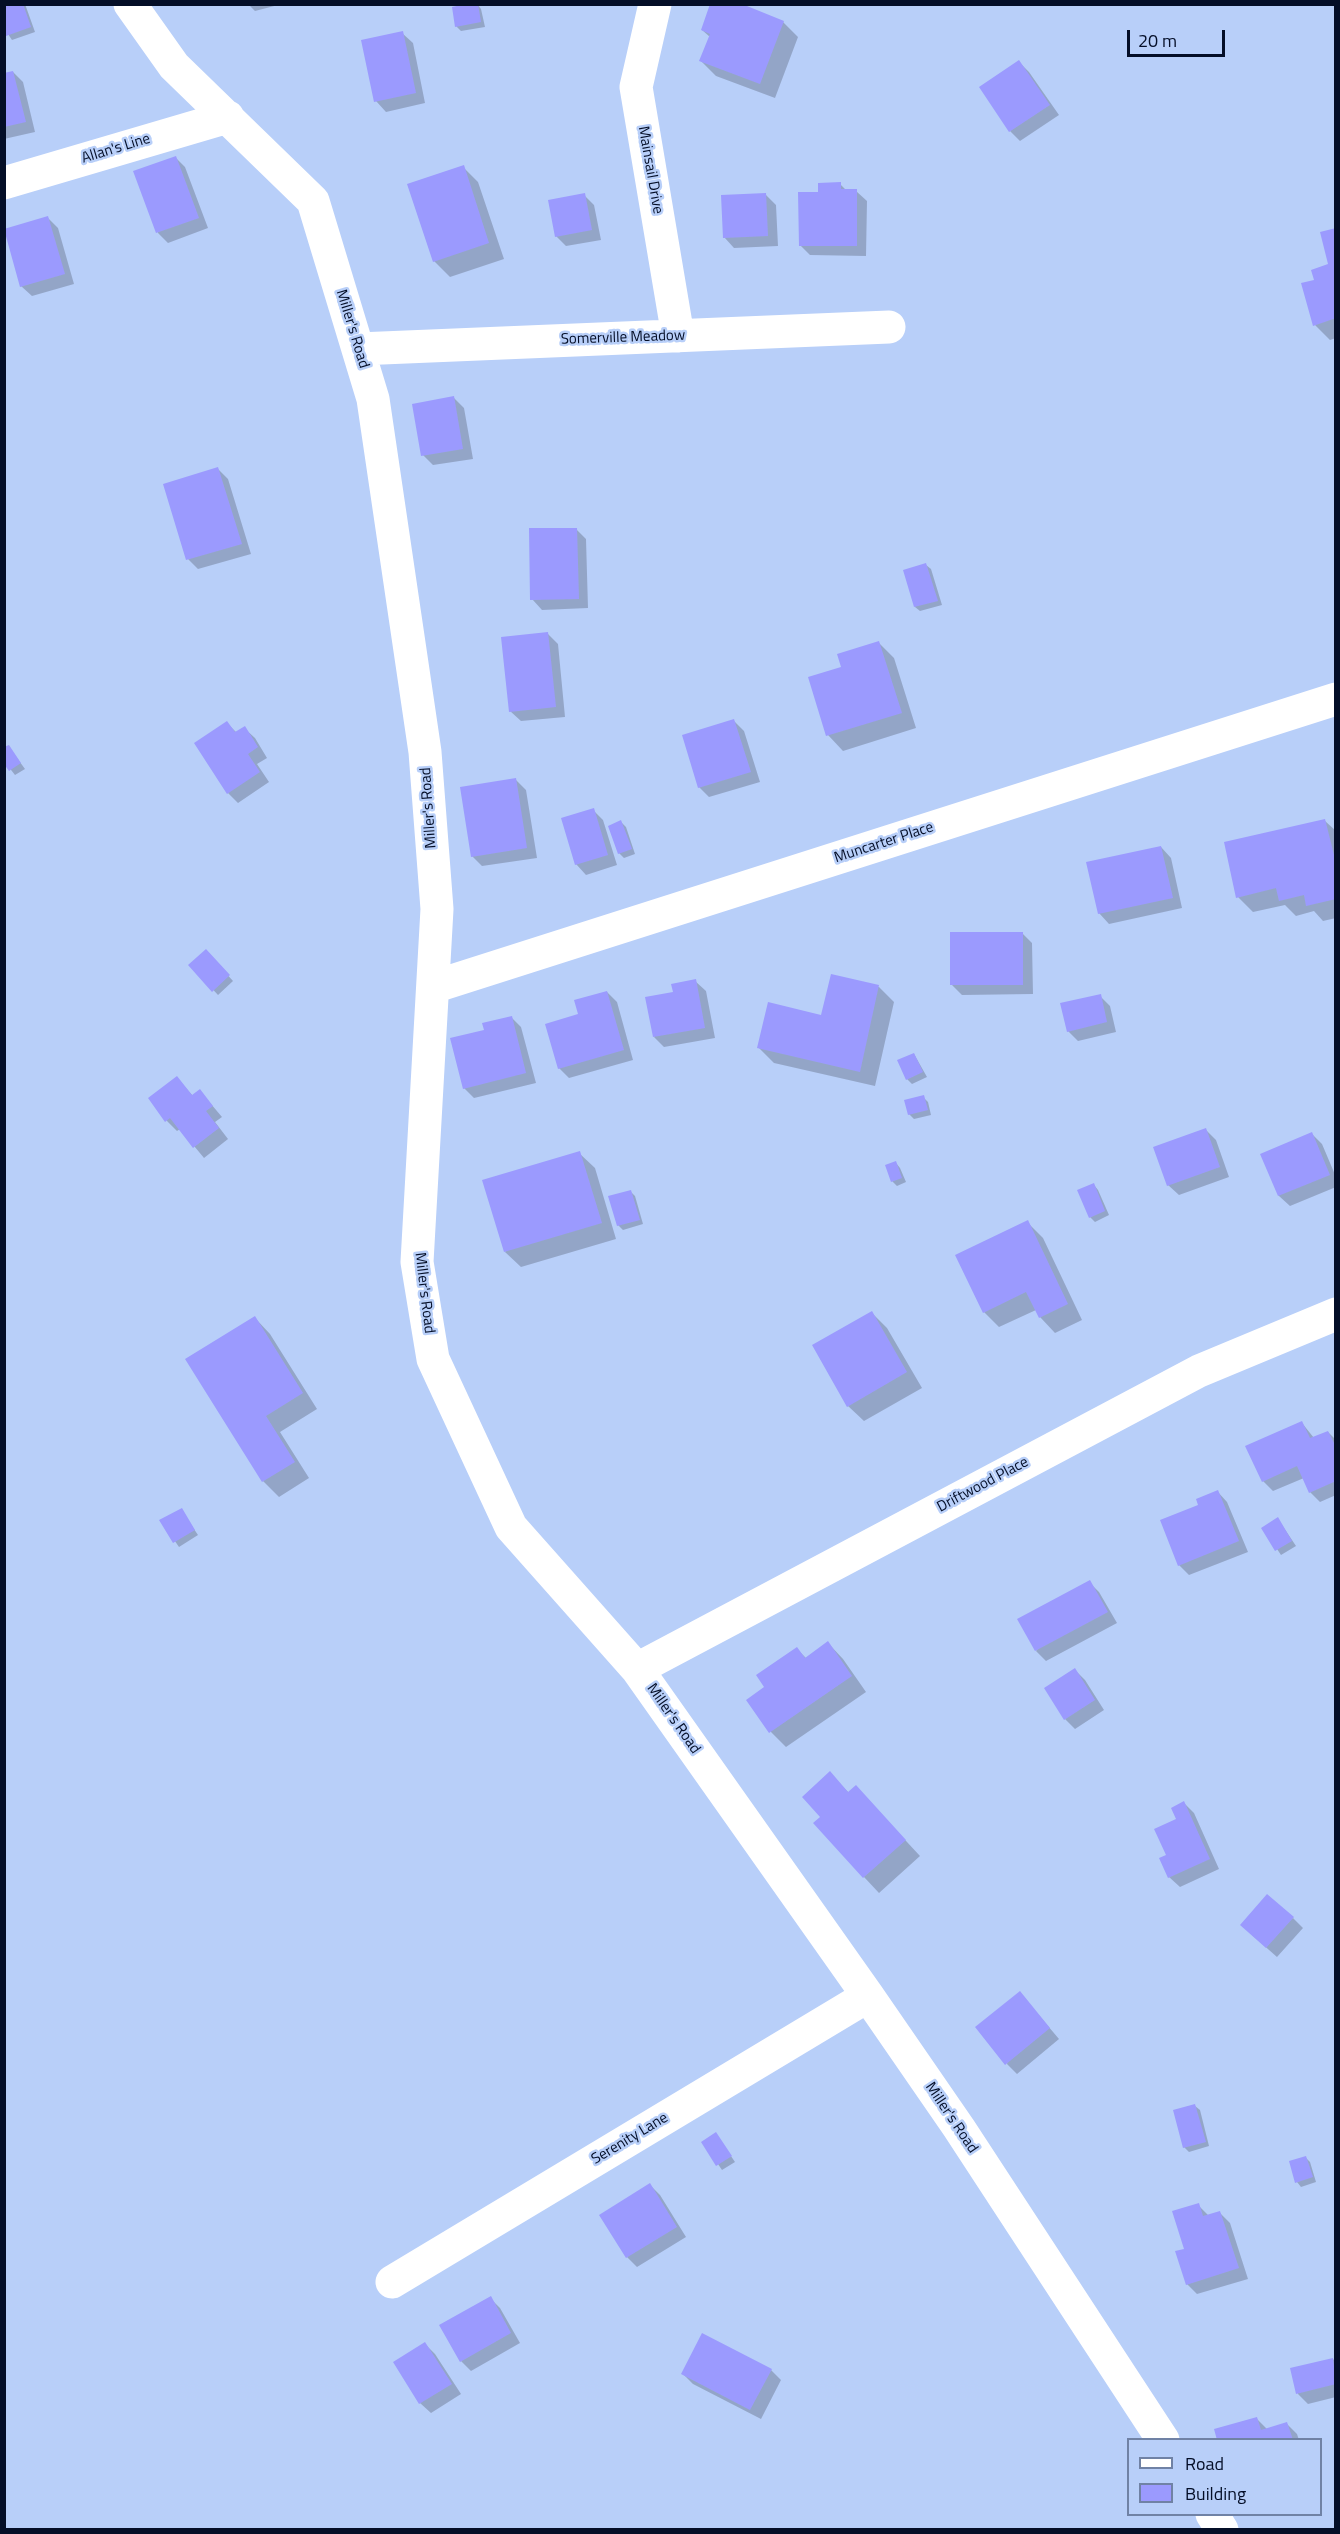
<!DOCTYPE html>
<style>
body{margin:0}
#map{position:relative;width:1340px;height:2534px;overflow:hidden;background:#b8cff9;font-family:"Titillium Web",sans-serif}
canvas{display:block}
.frame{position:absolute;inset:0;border:6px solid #040e27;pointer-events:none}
.legend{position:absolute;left:1127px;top:2438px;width:195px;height:78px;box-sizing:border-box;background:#b8cff9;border:2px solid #7082a5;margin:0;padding:8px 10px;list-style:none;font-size:18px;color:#040e27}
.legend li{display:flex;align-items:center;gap:12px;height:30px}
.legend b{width:30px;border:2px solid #7082a5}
.scale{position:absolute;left:1127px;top:30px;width:98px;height:27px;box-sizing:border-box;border:3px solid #040e27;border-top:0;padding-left:8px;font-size:18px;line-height:21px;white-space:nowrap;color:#040e27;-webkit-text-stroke:4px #b8cff9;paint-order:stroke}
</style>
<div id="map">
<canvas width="1340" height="2534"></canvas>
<div class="frame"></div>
<ul class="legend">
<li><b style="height:8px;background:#fff"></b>Road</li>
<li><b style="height:16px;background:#9b9afe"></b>Building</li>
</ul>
<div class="scale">20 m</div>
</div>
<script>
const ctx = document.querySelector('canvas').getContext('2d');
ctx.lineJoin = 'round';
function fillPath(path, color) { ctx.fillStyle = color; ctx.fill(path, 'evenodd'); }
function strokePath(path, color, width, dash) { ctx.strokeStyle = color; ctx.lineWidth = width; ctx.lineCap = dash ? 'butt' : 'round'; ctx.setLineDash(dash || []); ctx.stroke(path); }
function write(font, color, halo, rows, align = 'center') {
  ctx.font = font + ' "Titillium Web",sans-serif'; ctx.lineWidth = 5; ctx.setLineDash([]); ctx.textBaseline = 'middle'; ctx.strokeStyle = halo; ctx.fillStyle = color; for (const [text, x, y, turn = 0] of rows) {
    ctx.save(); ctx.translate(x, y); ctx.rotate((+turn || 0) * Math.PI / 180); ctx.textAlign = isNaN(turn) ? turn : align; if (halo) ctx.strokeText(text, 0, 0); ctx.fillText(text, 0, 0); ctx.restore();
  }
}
fillPath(new Path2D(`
 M4 4H25L35 32 12 40 4 28Z
 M248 4H282L255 11Z
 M477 4 481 9 485 27 461 31 456 26Z
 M783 22 798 37 775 98 716 76 701 61 710 37 702 30Z
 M402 33 413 43 425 103 386 112 376 101Z
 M1019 62 1029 72 1059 115 1020 141 1010 131Z
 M13 72 23 82 35 132 4 139V74Z
 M175 157 185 167 208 228 168 243 158 233 135 172Z
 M463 167 478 182 504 259 450 277 434 261Z
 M840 184 847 191H856L867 201 866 256 810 255 800 245 820 194Z
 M584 195 594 205 601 240 566 246 556 236Z
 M766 195 776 205 778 246 734 248 724 237Z
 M48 218 58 228 74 284 32 296 21 286Z
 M1336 230V338L1330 340 1315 325 1316 281 1330 265Z
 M454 398 464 408 473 459 433 465 423 455Z
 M218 469 228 479 251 554 198 569 188 559Z
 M576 529 586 539 588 608 542 610 532 599Z
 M926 565 931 569 942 605 920 611 915 607Z
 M548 634 558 644 565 717 521 721 510 711Z
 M879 643 894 658 916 728 843 751 828 735 843 668Z
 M734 721 744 731 760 782 709 797 699 787Z
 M227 723 237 733 244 728 255 738 267 758 257 764 269 782 238 803 228 793Z
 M9 747 25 769 15 775 4 761Z
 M515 779 526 790 537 858 482 866 472 856Z
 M593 810 603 820 617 865 586 875 576 864Z
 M1325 821 1336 831V918L1323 921 1314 911 1296 916 1285 905 1253 912 1238 897Z
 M621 822 626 827 635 854 624 858 619 853Z
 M1161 847 1171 858 1182 908 1109 924 1099 913Z
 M1022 933 1032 943 1033 994 962 995 952 985Z
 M206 951 233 981 218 995 190 965Z
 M832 976 879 987 894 1002 875 1086 774 1063 759 1048 822 1017Z
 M695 981 706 991 715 1038 664 1047 654 1037 675 993Z
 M607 992 617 1002 633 1060 569 1078 559 1068 580 1015Z
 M1100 996 1110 1006 1116 1032 1078 1041 1068 1031Z
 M511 1017 521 1027 536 1083 474 1098 464 1088 485 1031Z
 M914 1054 927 1077 912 1084 907 1079Z
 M177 1078 193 1096 200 1091 222 1117 215 1122 228 1139 204 1158 180 1129 177 1131 167 1121 150 1099Z
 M923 1097 928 1102 931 1115 914 1119 909 1114Z
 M1206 1130 1216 1140 1229 1177 1179 1195 1168 1185Z
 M1312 1134 1322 1144 1336 1177V1187L1290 1206 1279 1196 1262 1154Z
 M579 1153 595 1168 616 1239 521 1267 505 1252Z
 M896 1163 900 1168 906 1182 897 1186 892 1181Z
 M1094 1185 1098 1190 1109 1215 1095 1222 1090 1217Z
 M630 1191 635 1196 643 1224 623 1230 618 1225Z
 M1027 1222 1043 1238 1082 1320 1055 1333 1040 1317 1036 1310 999 1327 984 1312Z
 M872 1313 887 1328 922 1388 864 1421 848 1406Z
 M255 1318 270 1334 317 1409 280 1432 309 1478 279 1497 263 1481 188 1360Z
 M1302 1423 1314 1438 1328 1432 1336 1440V1495L1320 1502 1310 1492 1304 1478 1273 1491 1263 1481Z
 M1217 1491 1227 1502 1248 1552 1189 1575 1179 1565Z
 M181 1510 198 1535 179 1547 161 1521Z
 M1278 1519 1296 1546 1281 1555 1263 1528Z
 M1089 1582 1099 1592 1117 1623 1046 1661 1036 1651Z
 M828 1643 843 1659 866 1692 786 1747 771 1732 766 1687 797 1649 806 1658Z
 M1075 1670 1085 1680 1104 1710 1075 1729 1065 1719Z
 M830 1773 849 1793 856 1787 920 1856 879 1893 864 1877 822 1817Z
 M1184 1803 1194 1813 1219 1869 1180 1887 1169 1877 1168 1856Z
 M1293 1918 1303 1928 1277 1957 1252 1935Z
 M1020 1993 1059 2039 1017 2074 1007 2064Z
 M1195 2106 1200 2110 1209 2146 1189 2152 1184 2147Z
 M716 2134 735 2162 722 2170 703 2142Z
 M1306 2158 1310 2162 1316 2182 1301 2187 1297 2182Z
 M650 2185 660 2195 686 2237 637 2267 627 2257Z
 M1198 2205 1209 2216 1220 2213 1230 2223 1248 2279 1197 2294 1187 2284 1185 2250Z
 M490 2298 500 2308 520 2343 471 2371 461 2361Z
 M425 2344 435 2354 461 2394 431 2413 420 2403Z
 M1333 2359 1336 2362V2397L1308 2404 1298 2394 1292 2369Z
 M771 2370 781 2380 761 2419 693 2384 683 2374Z
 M1257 2419 1268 2430 1287 2424 1297 2434 1299 2440H1219Z`), '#0003');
fillPath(new Path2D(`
 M4 4H23L31 27 6 36Z
 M466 4H478L481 22 455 27 452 7Z
 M710 4H742L784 21 760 84 699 61 710 34 701 30Z
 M403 31 416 93 374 102 361 40Z
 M1019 60 1050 105 1009 132 979 87Z
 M13 71 26 122 4 127V73Z
 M176 156 199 218 156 233 133 171Z
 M464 165 489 243 433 262 407 184Z
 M841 182V189H857V246H799L798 192H818V183Z
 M585 193 592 230 555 237 548 200Z
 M766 193 768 236 723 238 721 195Z
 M48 216 65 274 20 287 4 229Z
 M1336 228V318L1313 326 1301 283 1314 280 1311 270 1328 264 1320 232Z
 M454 396 463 449 421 456 412 404Z
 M218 467 242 544 186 560 163 484Z
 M529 528H577L579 599 530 600Z
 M926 563 938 601 914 607 903 570Z
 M548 632 556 707 509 712 501 637Z
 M879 641 902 713 826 736 808 677 841 667 837 654Z
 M734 719 751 772 698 788 682 735Z
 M227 721 235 732 245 726 258 747 248 754 260 772 227 794 194 743Z
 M9 745 21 763 9 771 4 764V747Z
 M516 778 527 848 471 857 460 787Z
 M594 808 608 855 575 865 561 818Z
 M1325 819 1336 863V899L1306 906 1304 895 1279 901 1276 888 1236 898 1224 842Z
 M621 820 632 849 618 854 608 826Z
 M1161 846 1173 898 1098 914 1086 862Z
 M950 932H1023V985H950Z
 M206 949 230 975 212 992 188 965Z
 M831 974 879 985 860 1072 757 1048 768 1002 821 1015Z
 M696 979 705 1028 653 1037 645 997 673 992 671 984Z
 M607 991 624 1050 558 1069 545 1024 578 1014 574 1000Z
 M1101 994 1107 1022 1067 1032 1060 1003Z
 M512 1016 526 1073 463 1089 450 1038 484 1030 482 1023Z
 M914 1053 923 1072 906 1080 897 1060Z
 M177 1076 192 1095 200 1089 213 1106 206 1111 219 1128 193 1148 170 1118 165 1122 148 1098Z
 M924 1095 928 1110 908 1115 904 1100Z
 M1206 1128 1220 1167 1167 1186 1153 1147Z
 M1312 1132 1330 1175 1278 1196 1260 1154Z
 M580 1151 602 1223 504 1252 482 1180Z
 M896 1161 902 1178 891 1182 885 1165Z
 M1094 1183 1105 1211 1089 1218 1077 1190Z
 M631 1190 640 1220 617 1226 608 1196Z
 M1028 1220 1068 1304 1039 1318 1026 1292 983 1313 955 1255Z
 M872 1311 907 1372 847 1407 812 1345Z
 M255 1316 303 1393 266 1416 295 1462 262 1482 185 1359Z
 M1302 1421 1310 1438 1328 1431 1336 1447V1481L1309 1493 1297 1466 1262 1482 1245 1446Z
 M1218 1490 1239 1541 1178 1566 1160 1520 1198 1505 1196 1499Z
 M182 1508 195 1530 173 1543 159 1520Z
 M1278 1517 1292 1541 1275 1551 1261 1528Z
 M1090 1580 1108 1612 1035 1651 1017 1619Z
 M828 1641 852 1676 769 1733 746 1700 764 1687 756 1675 797 1647 805 1658Z
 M1075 1668 1095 1700 1064 1720 1044 1688Z
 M830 1771 848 1792 856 1785 906 1840 863 1878 813 1823 820 1817 802 1797Z
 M1184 1801 1210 1859 1168 1878 1159 1858 1166 1855 1154 1829 1176 1819 1171 1808Z
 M1267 1894 1294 1917 1266 1948 1240 1925Z
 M1020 1991 1050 2028 1005 2065 975 2027Z
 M1195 2104 1206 2142 1183 2148 1173 2110Z
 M716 2132 732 2156 716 2166 701 2142Z
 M1306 2156 1313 2177 1295 2183 1289 2161Z
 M650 2183 677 2227 626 2258 599 2215Z
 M1199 2203 1203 2216 1220 2211 1239 2268 1186 2285 1175 2251 1184 2249 1172 2211Z
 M491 2296 511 2333 460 2362 439 2325Z
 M702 2333 772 2369 750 2410 681 2374Z
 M425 2342 452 2384 419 2404 393 2362Z
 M1333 2358 1336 2384 1296 2394 1290 2368Z
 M1257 2417 1261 2430 1287 2422 1293 2440H1217L1214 2429Z`), '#9b9afe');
strokePath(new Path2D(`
 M130 4 174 66 313 201 373 399 425 752 437 909 417 1262 433 1359 511 1527 637 1669 868 1996 959 2128 1163 2440
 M655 4 636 87 678 336
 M4 183 228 117
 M358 349 889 327
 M433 987 1336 699
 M637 1669 1199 1371 1336 1314
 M392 2282 868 1996
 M1212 2514 1222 2530`), '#fff', 33);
write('15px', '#040e27', '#b8cff9', [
 ["Allan's Line",116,149,-17],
 ["Mainsail Drive",650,170,80],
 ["Miller's Road",352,329,73],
 ["Somerville Meadow",623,338,-2],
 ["Miller's Road",429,808,-94],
 ["Muncarter Place",884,843,-18],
 ["Miller's Road",424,1293,83],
 ["Driftwood Place",983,1485,-28],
 ["Miller's Road",673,1719,55],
 ["Miller's Road",951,2118,56],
 ["Serenity Lane",630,2139,-31]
]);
</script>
